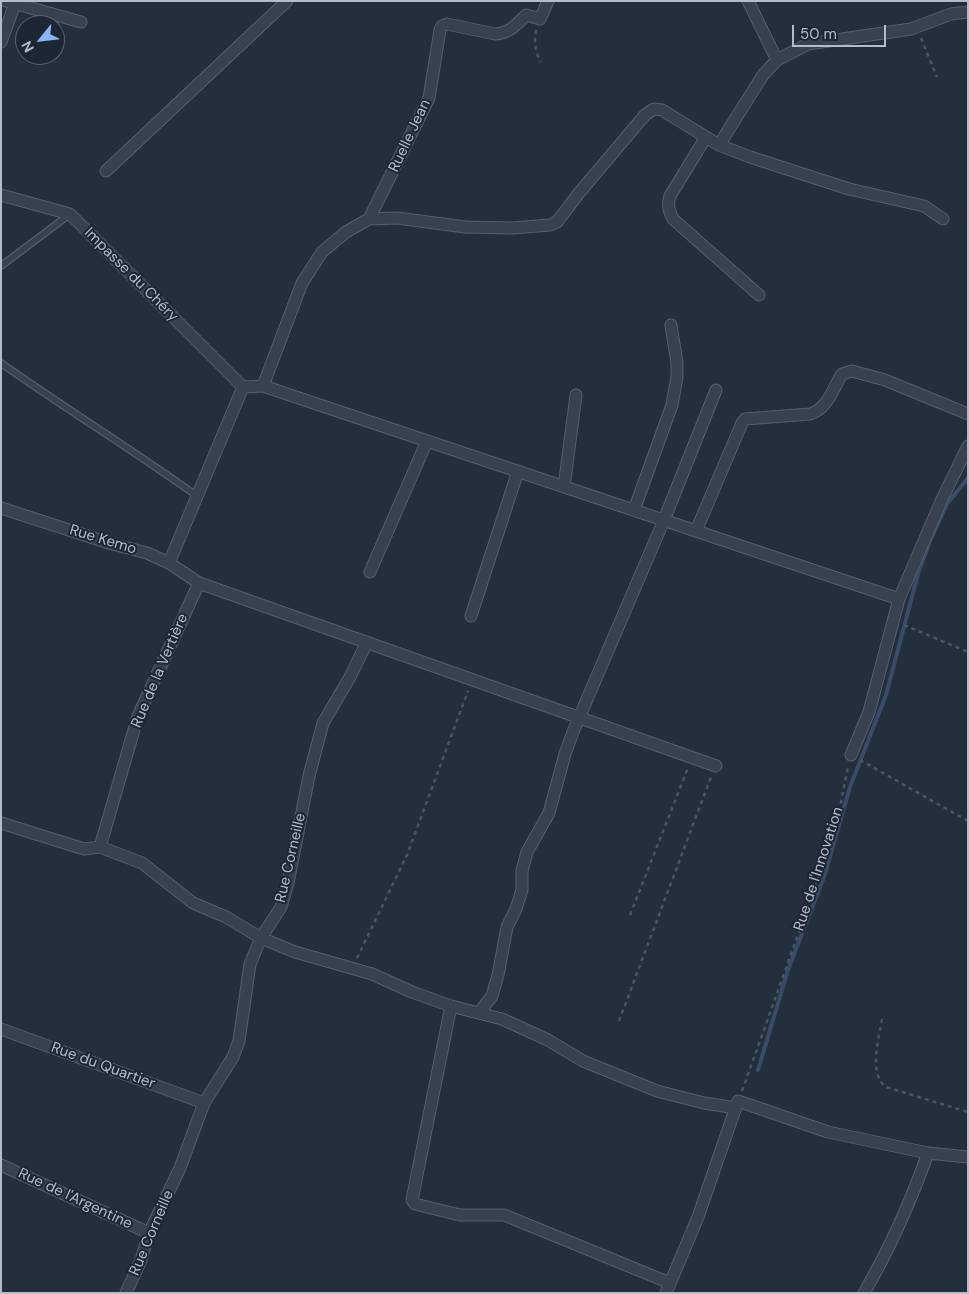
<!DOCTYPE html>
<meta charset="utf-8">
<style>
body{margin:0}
#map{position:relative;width:969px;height:1294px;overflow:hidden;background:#242f3e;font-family:"DM Sans",sans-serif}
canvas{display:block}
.frame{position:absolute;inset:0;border:2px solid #b4bcc9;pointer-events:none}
.north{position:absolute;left:15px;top:15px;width:50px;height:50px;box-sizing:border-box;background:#1d2633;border:1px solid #59626f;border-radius:50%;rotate:241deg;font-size:14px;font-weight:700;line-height:20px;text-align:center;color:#b4bcc9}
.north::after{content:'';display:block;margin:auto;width:18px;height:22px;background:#8ab4f8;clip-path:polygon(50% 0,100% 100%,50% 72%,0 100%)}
.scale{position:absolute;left:792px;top:25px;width:94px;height:22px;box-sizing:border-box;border:2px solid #b4bcc9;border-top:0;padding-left:6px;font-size:15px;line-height:18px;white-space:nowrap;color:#b4bcc9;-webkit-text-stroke:4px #1d2633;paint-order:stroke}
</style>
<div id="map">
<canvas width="969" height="1294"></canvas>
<div class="frame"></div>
<div class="north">N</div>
<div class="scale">50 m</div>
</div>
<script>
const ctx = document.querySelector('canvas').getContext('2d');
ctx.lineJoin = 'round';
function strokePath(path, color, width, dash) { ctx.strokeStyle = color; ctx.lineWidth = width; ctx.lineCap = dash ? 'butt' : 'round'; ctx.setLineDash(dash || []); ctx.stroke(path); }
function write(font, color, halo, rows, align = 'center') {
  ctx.font = font + ' "DM Sans",sans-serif'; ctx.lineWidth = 4; ctx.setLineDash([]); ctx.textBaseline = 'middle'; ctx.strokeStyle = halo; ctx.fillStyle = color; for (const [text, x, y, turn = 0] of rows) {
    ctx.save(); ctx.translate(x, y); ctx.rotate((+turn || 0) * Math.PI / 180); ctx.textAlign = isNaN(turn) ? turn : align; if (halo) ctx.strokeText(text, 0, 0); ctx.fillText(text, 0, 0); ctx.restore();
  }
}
strokePath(new Path2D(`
 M758 1070 788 970 825 874 850 787 886 695 918 574 930 541 947 504 968 478`), '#394c67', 4);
const lane = new Path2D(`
 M1 266 70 214
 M1 363C66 409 133 450 197 496`);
const street = new Path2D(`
 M6 1 81 22
 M748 1 777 60
 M1 42 16 1
 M706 137 670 196C667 205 669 211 673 219L759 295
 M719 145 763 75 777 60 808 44 911 29 951 14 968 12
 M106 171 287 1
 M1 195 70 214 243 387
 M369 219 429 98 440 30 442 26 447 24 495 34C510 33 516 25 526 15L540 19 548 1
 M263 386 302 283 322 252 346 232 369 219 397 218 465 227 513 228 550 225 557 222 579 193 645 115 654 109 662 110 719 145 750 157 849 189 924 206 943 219
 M564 487 576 395
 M1 508 109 543 147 553 169 563 199 583 716 766
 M634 510 672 405 677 377V363L671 325
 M696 531 742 423 745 419 810 414C828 409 833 388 842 374L852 371 885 380 968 414
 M169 563 243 387 263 386 899 599
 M370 572 427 441
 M471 616 518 471
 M851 755 869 712 899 599 942 499 968 446
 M1 823 84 849 100 847 142 863 193 903 226 917 261 938 295 952 372 974 412 992 451 1006 502 1019 548 1040 583 1061 657 1091 704 1103 736 1108
 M100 847 138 716 199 583
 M451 1006 412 1200 415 1204 460 1215H504L670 1283
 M479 1013 492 996 498 975 507 927 516 909 522 890V871L527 852 549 813 565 754 573 732 664 520 716 390
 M1 1029 204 1103
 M1 1165 149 1233
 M126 1293 141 1260 149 1233 180 1168 204 1103 233 1057 239 1041 250 964 261 938 281 907 288 883 309 776 323 723 350 677 367 642
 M666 1293 698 1217 738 1101 828 1132 928 1153 968 1157
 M864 1293C890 1248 911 1201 928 1153`);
strokePath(lane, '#565f6c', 8);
strokePath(street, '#565f6c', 13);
strokePath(new Path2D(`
 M536 30C534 42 535 52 541 62
 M921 38 937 77
 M904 625 968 652
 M860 760 968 821
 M630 915 688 768
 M357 958 407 855 468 691
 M882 1019C879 1038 868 1074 886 1087L968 1112
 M619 1021 711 777
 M742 1091 819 876 825 847 841 802 848 767`), '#44595c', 2.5, [4, 4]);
strokePath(lane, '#38414e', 5.5);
strokePath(street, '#38414e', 11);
write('15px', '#b4bcc9', '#1d2633', [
 ["Ruelle Jean",410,136,-65],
 ["Impasse du Chéry",131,275,45],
 ["Rue Kemo",103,540,17],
 ["Rue de la Vertière",160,671,-67],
 ["Rue Corneille",291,858,-77],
 ["Rue de l'Innovation",819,869,-72],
 ["Rue du Quartier",103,1066,20],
 ["Rue de l'Argentine",75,1199,25],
 ["Rue Corneille",152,1233,-67]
]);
</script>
